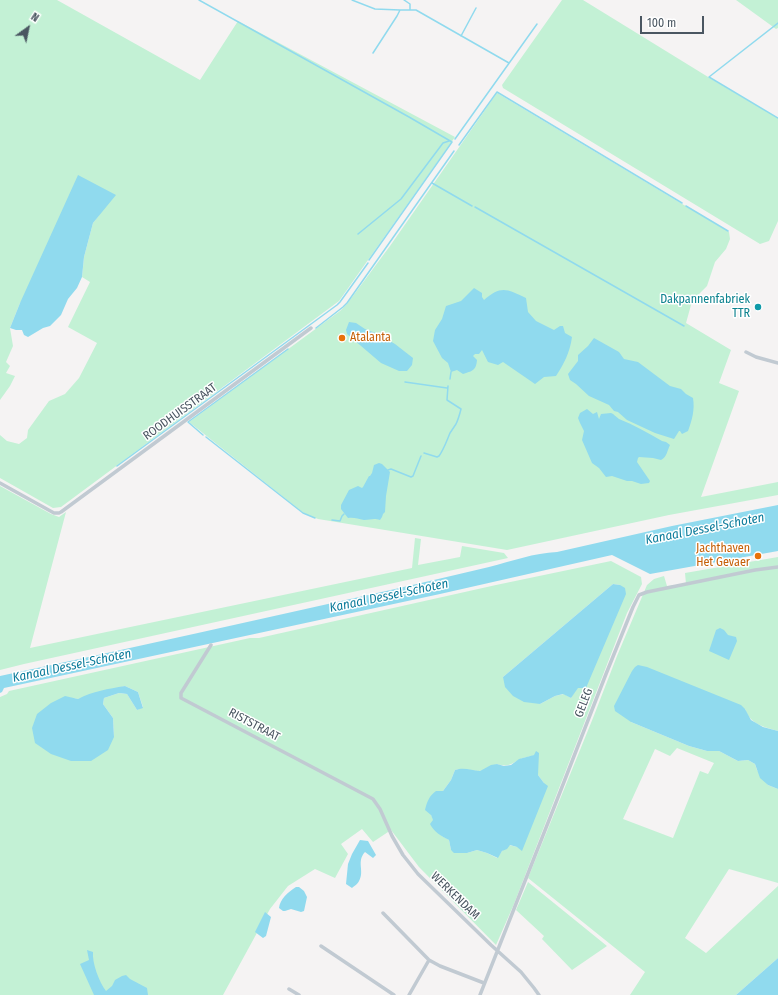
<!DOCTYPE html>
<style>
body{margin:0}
#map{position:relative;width:778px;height:995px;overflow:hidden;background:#f5f3f3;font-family:"Fira Sans Condensed",sans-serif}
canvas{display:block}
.north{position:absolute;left:8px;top:8px;width:40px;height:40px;-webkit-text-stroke:3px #fff;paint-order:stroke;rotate:33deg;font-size:11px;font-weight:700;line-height:16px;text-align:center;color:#4a5661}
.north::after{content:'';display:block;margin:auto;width:14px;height:18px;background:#4a5661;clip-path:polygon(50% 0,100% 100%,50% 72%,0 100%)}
.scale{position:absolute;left:640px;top:16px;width:64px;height:18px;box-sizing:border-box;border:2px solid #4a5661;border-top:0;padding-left:5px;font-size:12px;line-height:14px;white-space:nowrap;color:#4a5661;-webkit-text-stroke:3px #fff;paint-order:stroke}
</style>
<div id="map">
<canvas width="778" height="995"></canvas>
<div class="north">N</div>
<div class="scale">100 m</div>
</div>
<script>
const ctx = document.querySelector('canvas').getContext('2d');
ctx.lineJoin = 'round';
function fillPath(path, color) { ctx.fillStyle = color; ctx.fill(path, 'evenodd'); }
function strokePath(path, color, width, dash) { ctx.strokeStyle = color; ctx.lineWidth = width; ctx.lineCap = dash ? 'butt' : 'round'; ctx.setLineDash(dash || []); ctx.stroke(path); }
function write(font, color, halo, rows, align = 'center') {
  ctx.font = font + ' "Fira Sans Condensed",sans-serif'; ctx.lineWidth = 3; ctx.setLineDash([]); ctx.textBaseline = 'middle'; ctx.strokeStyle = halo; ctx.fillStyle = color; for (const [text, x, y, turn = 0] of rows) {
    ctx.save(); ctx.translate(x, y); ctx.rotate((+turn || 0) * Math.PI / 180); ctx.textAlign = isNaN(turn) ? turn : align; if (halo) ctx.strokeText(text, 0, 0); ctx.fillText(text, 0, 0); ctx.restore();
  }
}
fillPath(new Path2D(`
 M0 0H57L200 80 238 21 455 137 339 301 61 507 53 508 0 478V435L7 441 19 444 27 438 28 430 49 401 65 394 79 378 97 343 68 327 90 282 82 277 84 257 93 223 100 214 20 303 10 328 13 346 6 362 10 366 6 373 15 376 10 386 0 400Z
 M562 0H583L713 80 778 118V221L769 241 760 244 503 88 502 85Z
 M736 0H778V28L776 29Z
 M497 93 729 232 730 239 726 249 715 262 707 286 698 295 691 305 686 323 731 350 719 383 739 391 701 497 778 482V495L669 515 507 550 318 519 306 514 301 511 189 422 340 311 347 304 390 246Z
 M0 486 51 514 59 517 66 512 30 648 412 568 415 538 421 539 418 565 460 557 462 546 504 553 508 558 24 664 0 670Z
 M778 557V731C764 727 750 724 745 709L631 722 689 746 707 751H719L738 761 748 760 755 764 757 770 768 785 778 789V883L729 869 685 938 706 953 778 886V958L736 995H630L645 972 528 878 593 718 617 656 647 585 654 579 664 576 667 586 686 584 685 573ZM677 748 714 763 708 774 700 771 673 838 623 819 655 749 670 756Z
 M611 561 641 577 642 584 627 613 514 904 496 945 419 867 391 830 373 842 362 829 341 844 348 854 335 878 315 869 288 886 270 909 223 995H0V697L7 694 9 691 250 638H259L496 585ZM613 584 620 585 571 698 564 694 555 696 540 704 503 677ZM125 686 138 692 143 707 137 710 127 694 119 693 104 698 103 704 113 718 114 737 65 697 78 699ZM535 755 538 775 544 783 517 847 509 845 502 851 497 858 487 853 477 850 467 853 451 850 449 840 442 836 431 815 443 791 451 780 455 770C464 767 470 771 479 771 484 771 492 766 497 764 508 767 509 765 519 760 523 757 529 757 535 755Z
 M528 882 607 946 572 970 542 939 544 936 516 910Z`), '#c3f1d5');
fillPath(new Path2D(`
 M78 175 116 195 93 223 84 257 82 277 77 288 68 299 61 315 50 326 43 328 28 337 24 335 22 330H16L10 328 20 303Z
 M474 288 482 293V297L484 300C501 285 507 289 526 298L528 312 536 321 554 330 560 326H563L565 333 572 337C570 352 564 364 556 376L544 377 535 384 503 362 498 365 488 362 482 350 479 354H475L473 356 477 360C476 371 472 371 463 374L457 370 451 372 448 363 442 358 433 341 435 330 442 319 446 306 461 301Z
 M349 322 356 323 365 329 378 334 395 344 413 358 412 365 407 371H399L381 363 347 334 346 330Z
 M594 338 619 352 624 359 638 362 670 386 681 389 686 394 693 398C695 410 692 420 688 431L682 434 680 431H679L674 439 655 433 627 420 618 412 614 411 609 405 589 396 576 384 570 380 568 374 578 361V355L588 346Z
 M587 409 593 414 597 412 599 419 601 414C604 414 608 413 611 413 614 414 616 417 619 419 634 425 648 433 662 441L666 442 670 445C667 451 667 457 661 460L653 458 639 457 638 458 637 462 650 481 649 483 641 484 632 481H627L612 476 606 477 599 468 592 463 582 440 584 431 580 423 578 418 580 413Z
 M379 463 382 464 390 472 386 496 385 512 383 514 382 517 380 520C373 518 371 520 364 520 358 519 354 517 348 518L341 509V505L349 490 358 486 362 488 363 487 369 476H370L372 473 374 465Z
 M778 505V551L650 574 612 555 440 594 4 688 2 692 0 693V676C132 648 264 618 395 589 427 582 458 574 489 567 512 561 534 553 557 552L672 526Z
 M613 584 620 585 625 588 626 594 586 688H578L571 698 563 694 555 696 540 704 524 702 513 696 505 687 503 677Z
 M720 628 724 630 728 635 736 637 737 641 729 660 709 651 716 630Z
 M638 665 647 667 741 705 745 709 751 720 763 727 778 731V789L768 785 760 778 755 764 748 760 738 761 719 751H707L689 746 631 722 615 711 614 706 632 671 635 667Z
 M125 686 138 692 143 708 137 710 127 694 119 693 104 698 103 704 113 718 114 737 108 750 91 761H71L51 754 35 743 32 728 37 714 51 703 65 696 78 699C93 691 108 689 125 686Z
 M536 751 539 753 538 775 544 783 548 786 522 851 517 847 510 845 507 849 502 851 498 858 487 853 477 850 467 853H454L451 850 449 840C441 836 434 832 430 824L433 820 431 815 425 810C427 802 429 796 436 791H443L451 780 455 770C463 767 472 770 480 771L491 765 497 764 504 766 511 765 519 759 534 755Z
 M360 840 368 841 376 855 373 858 365 852C356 862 365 871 359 881 358 884 354 886 352 888L346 884 348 864 352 854Z
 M296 887H299L304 891 307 897 304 911 301 912 291 909 285 911H283L279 908C280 899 288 892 296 887Z
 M265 912 271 917 266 936 263 938 255 932Z
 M87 950 93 952C92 963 99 982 106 991L112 986 115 980 122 976 126 975 130 979 147 988 148 995H94L80 964 89 960Z
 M778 958V995H736Z`), '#90daee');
strokePath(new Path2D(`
 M199 0 409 117 452 142 369 260
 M352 0 375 9 400 10H416L509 63
 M404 0 410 4V10
 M778 23 709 77 778 118
 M461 36 476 8
 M373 53 397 16 400 10
 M455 139 537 24
 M459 145 497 92 682 203
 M432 183 472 206
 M686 206 728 231
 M475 207 684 326
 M358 234 401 199 443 143 449 141
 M316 328 343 307 347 303 454 151
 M450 379 451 372
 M405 382 447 388
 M203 435 188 422 288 349
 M206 437 303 513 315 518
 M424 453 437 457 439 456C444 449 447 440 450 433 452 430 454 427 456 424 458 420 460 413 461 409L447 400 448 386
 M117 466 337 305 340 302 368 263
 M388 470 391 469 411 477 413 476 421 456
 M332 520 340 521 342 516 344 514`), '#90daee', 1.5);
strokePath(new Path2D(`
 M746 352 756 357 778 363
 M0 483 54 513H59L61 512 311 328
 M211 645 181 693V698L373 799 380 809 392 836 403 855 418 874 491 945 521 972 534 988 539 995
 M383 913 429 960 440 966 484 983
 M321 946 394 995
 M289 989 299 995
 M409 995 429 960
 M480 995 555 805 606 674 633 607 639 595 647 592 755 570 778 567`), '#c1cad2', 3.5);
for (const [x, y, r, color] of [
 [758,307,4,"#0f9aa8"],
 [342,338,4,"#e8710a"],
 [758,556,4,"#e8710a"]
]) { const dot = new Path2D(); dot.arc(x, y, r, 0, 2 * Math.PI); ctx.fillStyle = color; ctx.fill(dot); strokePath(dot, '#fff', 1.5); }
write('12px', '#0d838f', '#fff', [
 ["Dakpannenfabriek",750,300],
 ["TTR",750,314]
], 'right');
write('12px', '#c56008', '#fff', [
 ["Atalanta",350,338],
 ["Jachthaven",750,549,"right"],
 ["Het Gevaer",750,563,"right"]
], 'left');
write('12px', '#4a5661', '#fff', [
 ["ROODHUISSTRAAT",180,412,-36],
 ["GELEG",584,703,-69],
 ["RISTSTRAAT",254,725,28],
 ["WERKENDAM",455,896,44]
]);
write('italic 13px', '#0c7c9b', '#fff', [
 ["Kanaal Dessel-Schoten",705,529,-11],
 ["Kanaal Dessel-Schoten",389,596,-12],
 ["Kanaal Dessel-Schoten",72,666,-12]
]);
</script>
